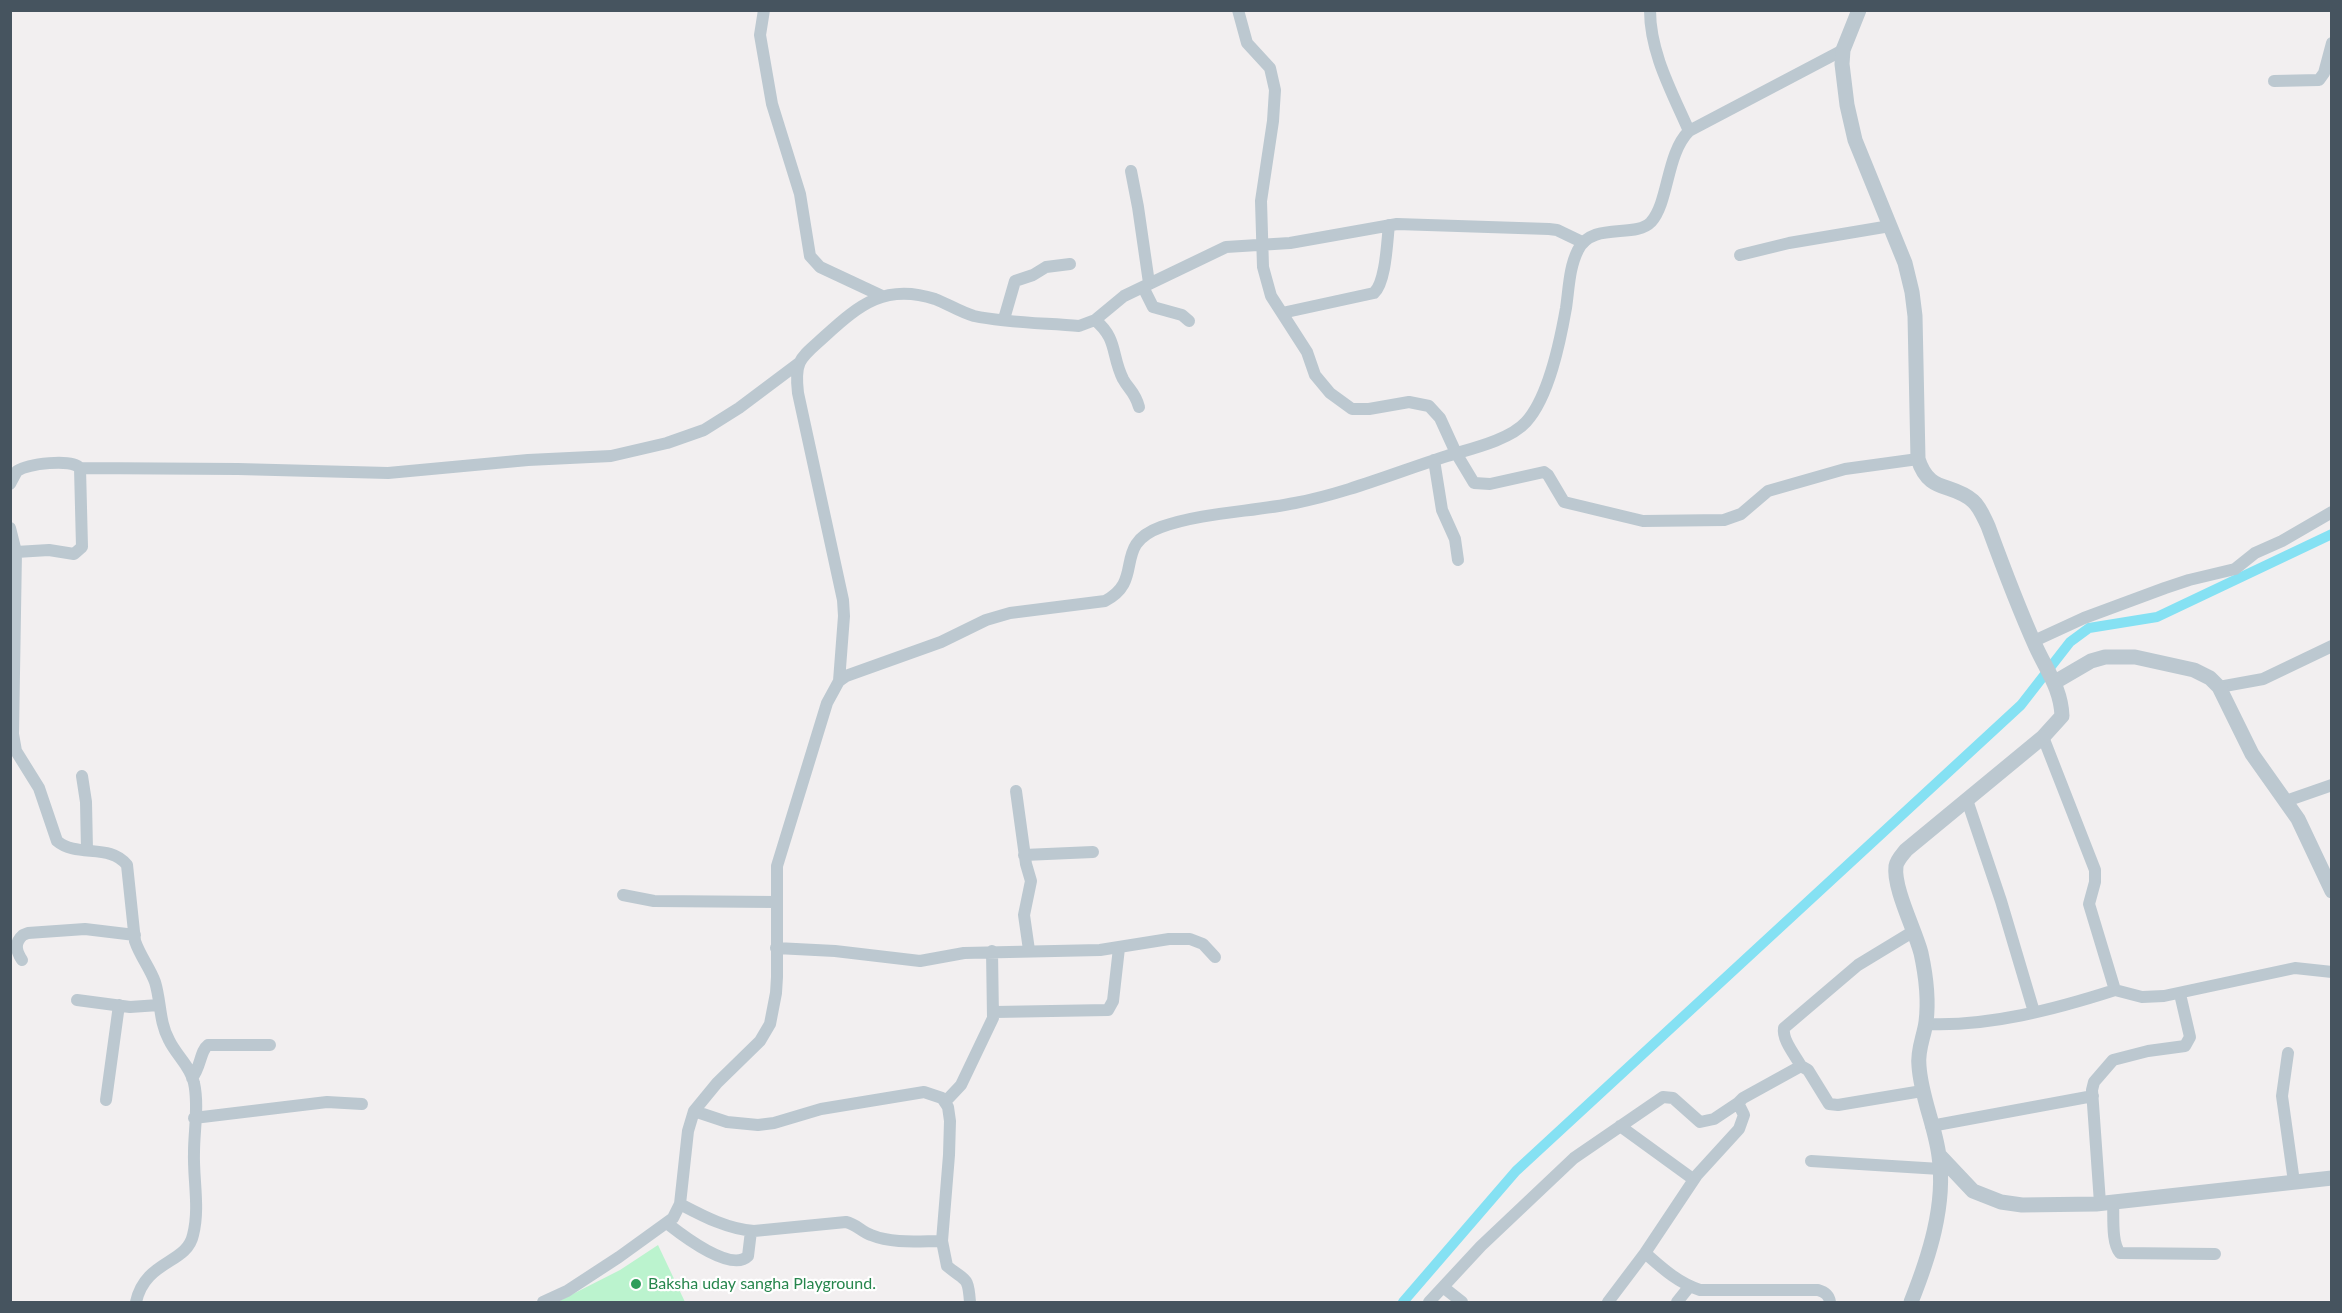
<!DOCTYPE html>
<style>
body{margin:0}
#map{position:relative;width:2342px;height:1313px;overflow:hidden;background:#f2eff0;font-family:Lato,sans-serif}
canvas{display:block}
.frame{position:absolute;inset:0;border:12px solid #46545f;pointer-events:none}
</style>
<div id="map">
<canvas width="2342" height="1313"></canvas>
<div class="frame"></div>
</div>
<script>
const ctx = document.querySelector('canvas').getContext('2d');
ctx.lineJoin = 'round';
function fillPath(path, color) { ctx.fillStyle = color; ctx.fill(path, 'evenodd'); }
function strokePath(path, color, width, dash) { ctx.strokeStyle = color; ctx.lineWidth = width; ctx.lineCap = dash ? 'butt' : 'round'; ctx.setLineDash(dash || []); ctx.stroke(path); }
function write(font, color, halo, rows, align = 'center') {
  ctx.font = font + ' Lato,sans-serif'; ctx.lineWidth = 4.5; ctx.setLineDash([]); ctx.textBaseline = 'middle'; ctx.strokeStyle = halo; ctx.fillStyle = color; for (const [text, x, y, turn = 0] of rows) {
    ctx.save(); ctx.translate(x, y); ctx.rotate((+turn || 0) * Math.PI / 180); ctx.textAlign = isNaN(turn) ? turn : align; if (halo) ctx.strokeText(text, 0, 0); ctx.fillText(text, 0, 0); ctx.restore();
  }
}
fillPath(new Path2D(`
 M658 1245 685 1302H557L620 1270Z`), '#bbf3ce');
strokePath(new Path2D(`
 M1403 1302 1516 1171 2021 705 2070 642 2089 628 2157 617 2332 534`), '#85e1f3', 10);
strokePath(new Path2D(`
 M764 10 760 35 772 104 800 194 810 256 820 267 882 296
 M1238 10 1247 43 1270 68 1275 90 1273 121 1261 201 1263 267 1271 296 1307 352 1315 375 1330 393 1352 409H1369L1409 402 1429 406 1440 418 1456 453 1474 483 1490 484 1544 472 1548 475 1564 502 1643 521 1724 520 1741 514 1768 491 1845 469 1918 459
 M1650 10C1650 53 1672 92 1689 131
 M2274 81 2319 80 2324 73 2332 43
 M1131 171 1138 207 1149 283
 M1740 255 1789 243 1890 226
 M1143 287 1153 307 1182 315 1189 321
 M1282 313 1374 293C1386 282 1387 241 1389 225
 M1004 319 1015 281 1033 275 1046 267 1070 264
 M1095 320C1118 339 1111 355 1123 379 1129 390 1135 392 1139 407
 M1434 460 1442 510 1455 539 1458 560
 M80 468 238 469 388 473 528 460 611 456 667 443 704 430 739 408 799 363
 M10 484 17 471C28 464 71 458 80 468L82 547 74 554 49 550 16 552
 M10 528 16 552 13 734 16 751 39 788 57 841C77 858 110 843 127 865L135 941C140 956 150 968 155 982 161 1001 159 1022 169 1040 176 1055 191 1067 194 1083 199 1105 194 1131 194 1152 193 1179 200 1208 193 1235 187 1264 145 1260 136 1302
 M2034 641 2084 618 2165 588 2189 580 2235 569 2255 553 2282 541 2332 512
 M839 681 844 616 843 600 798 393C794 359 801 358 825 336 860 304 886 283 935 299 948 304 960 312 974 316 1007 323 1045 323 1079 326L1095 320 1124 296 1226 247 1290 243 1397 224 1549 229 1557 230 1582 242
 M2219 687 2263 679 2332 646
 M2043 737 2095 870V882L2089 904 2115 990 2142 997 2164 996 2295 968 2332 972
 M82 776 86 802 87 850
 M1016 791 1026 864 1031 881 1024 915 1029 950
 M1967 800 2001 901 2034 1012
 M2286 801 2332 785
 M1024 855 1093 852
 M623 895 654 901 776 902
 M776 948 835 951 920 961 964 953 1100 950 1169 939H1190L1203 944 1215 957
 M22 960C16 951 14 943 23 935L28 933 85 929 135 935
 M77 1000 130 1007 159 1005
 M995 1012 1108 1010 1113 1001 1119 948
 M1926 1024C1988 1027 2056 1009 2115 990
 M2288 1053 2282 1096 2294 1182
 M1801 1066C1795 1055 1782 1040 1784 1028L1858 965 1914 931
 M192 1078C201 1067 200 1051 208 1045H270
 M106 1100 119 1005
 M945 1102 961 1085 993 1018 992 951
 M694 1111 727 1122 758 1125 774 1123 821 1109 924 1092 942 1098 948 1107 950 1121 949 1155 942 1241 947 1266C966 1282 968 1275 970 1302
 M194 1118 327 1102 362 1104
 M1620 1126 1693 1179
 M1931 1126 2093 1096
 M1811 1161 1940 1169
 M2113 1202C2114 1216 2111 1242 2120 1253L2215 1254
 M2100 1203 2092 1090 2094 1082 2113 1060 2148 1051 2185 1046 2190 1037 2180 994
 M680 1204C703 1216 727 1229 754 1231L846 1222C856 1224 862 1232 871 1235 893 1244 919 1241 942 1241
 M668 1224C682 1235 731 1273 748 1256L751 1231
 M1645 1253C1662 1268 1678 1283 1700 1290H1818C1825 1292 1829 1295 1830 1302
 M1443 1287 1462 1302
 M543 1302 567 1291 619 1257 673 1218 680 1204 688 1131 694 1111 717 1083 760 1041 770 1024 776 993 777 977V866L827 703 839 681 846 676 941 642 986 620 1010 613 1105 601C1146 580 1111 545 1161 527 1204 512 1251 512 1295 503 1347 493 1397 472 1447 456 1470 449 1510 440 1526 422 1549 397 1560 342 1566 308 1569 288 1569 268 1578 250 1592 221 1635 239 1651 222 1669 202 1666 154 1689 131L1843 50
 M1429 1302 1481 1246 1574 1158 1663 1097 1673 1098 1700 1122 1714 1119 1738 1103
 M1608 1302 1645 1253 1697 1175 1739 1129 1744 1115 1738 1103 1743 1098 1801 1066 1808 1070 1829 1104 1838 1105 1922 1091
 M1677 1302 1689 1287`), '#bcc8d0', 12);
strokePath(new Path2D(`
 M1859 10 1843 50 1842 64 1847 105 1855 140 1905 263 1912 292 1915 316 1918 459C1929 494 1951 482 1973 501 1980 507 1984 518 1988 526 2003 567 2018 607 2036 647 2047 671 2061 689 2062 716L2043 737 1906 850C1902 855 1897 860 1896 866 1893 888 1915 930 1921 953 1926 976 1929 999 1926 1022 1924 1037 1917 1050 1919 1066 1921 1097 1935 1125 1939 1156 1946 1205 1929 1257 1911 1302
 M2055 682 2091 661 2105 657H2135L2194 670 2210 678 2219 687 2252 754 2298 819 2332 891
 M1939 1155 1973 1191 2001 1202 2022 1205 2096 1204 2332 1178`), '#bcc8d0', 15);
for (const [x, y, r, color] of [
 [636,1284,6,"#2e9e5b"]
]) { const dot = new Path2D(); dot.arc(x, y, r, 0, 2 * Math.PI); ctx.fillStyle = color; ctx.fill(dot); strokePath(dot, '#fff', 2); }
write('16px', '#27864d', '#fff', [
 ["Baksha uday sangha Playground.",648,1284]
], 'left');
</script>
